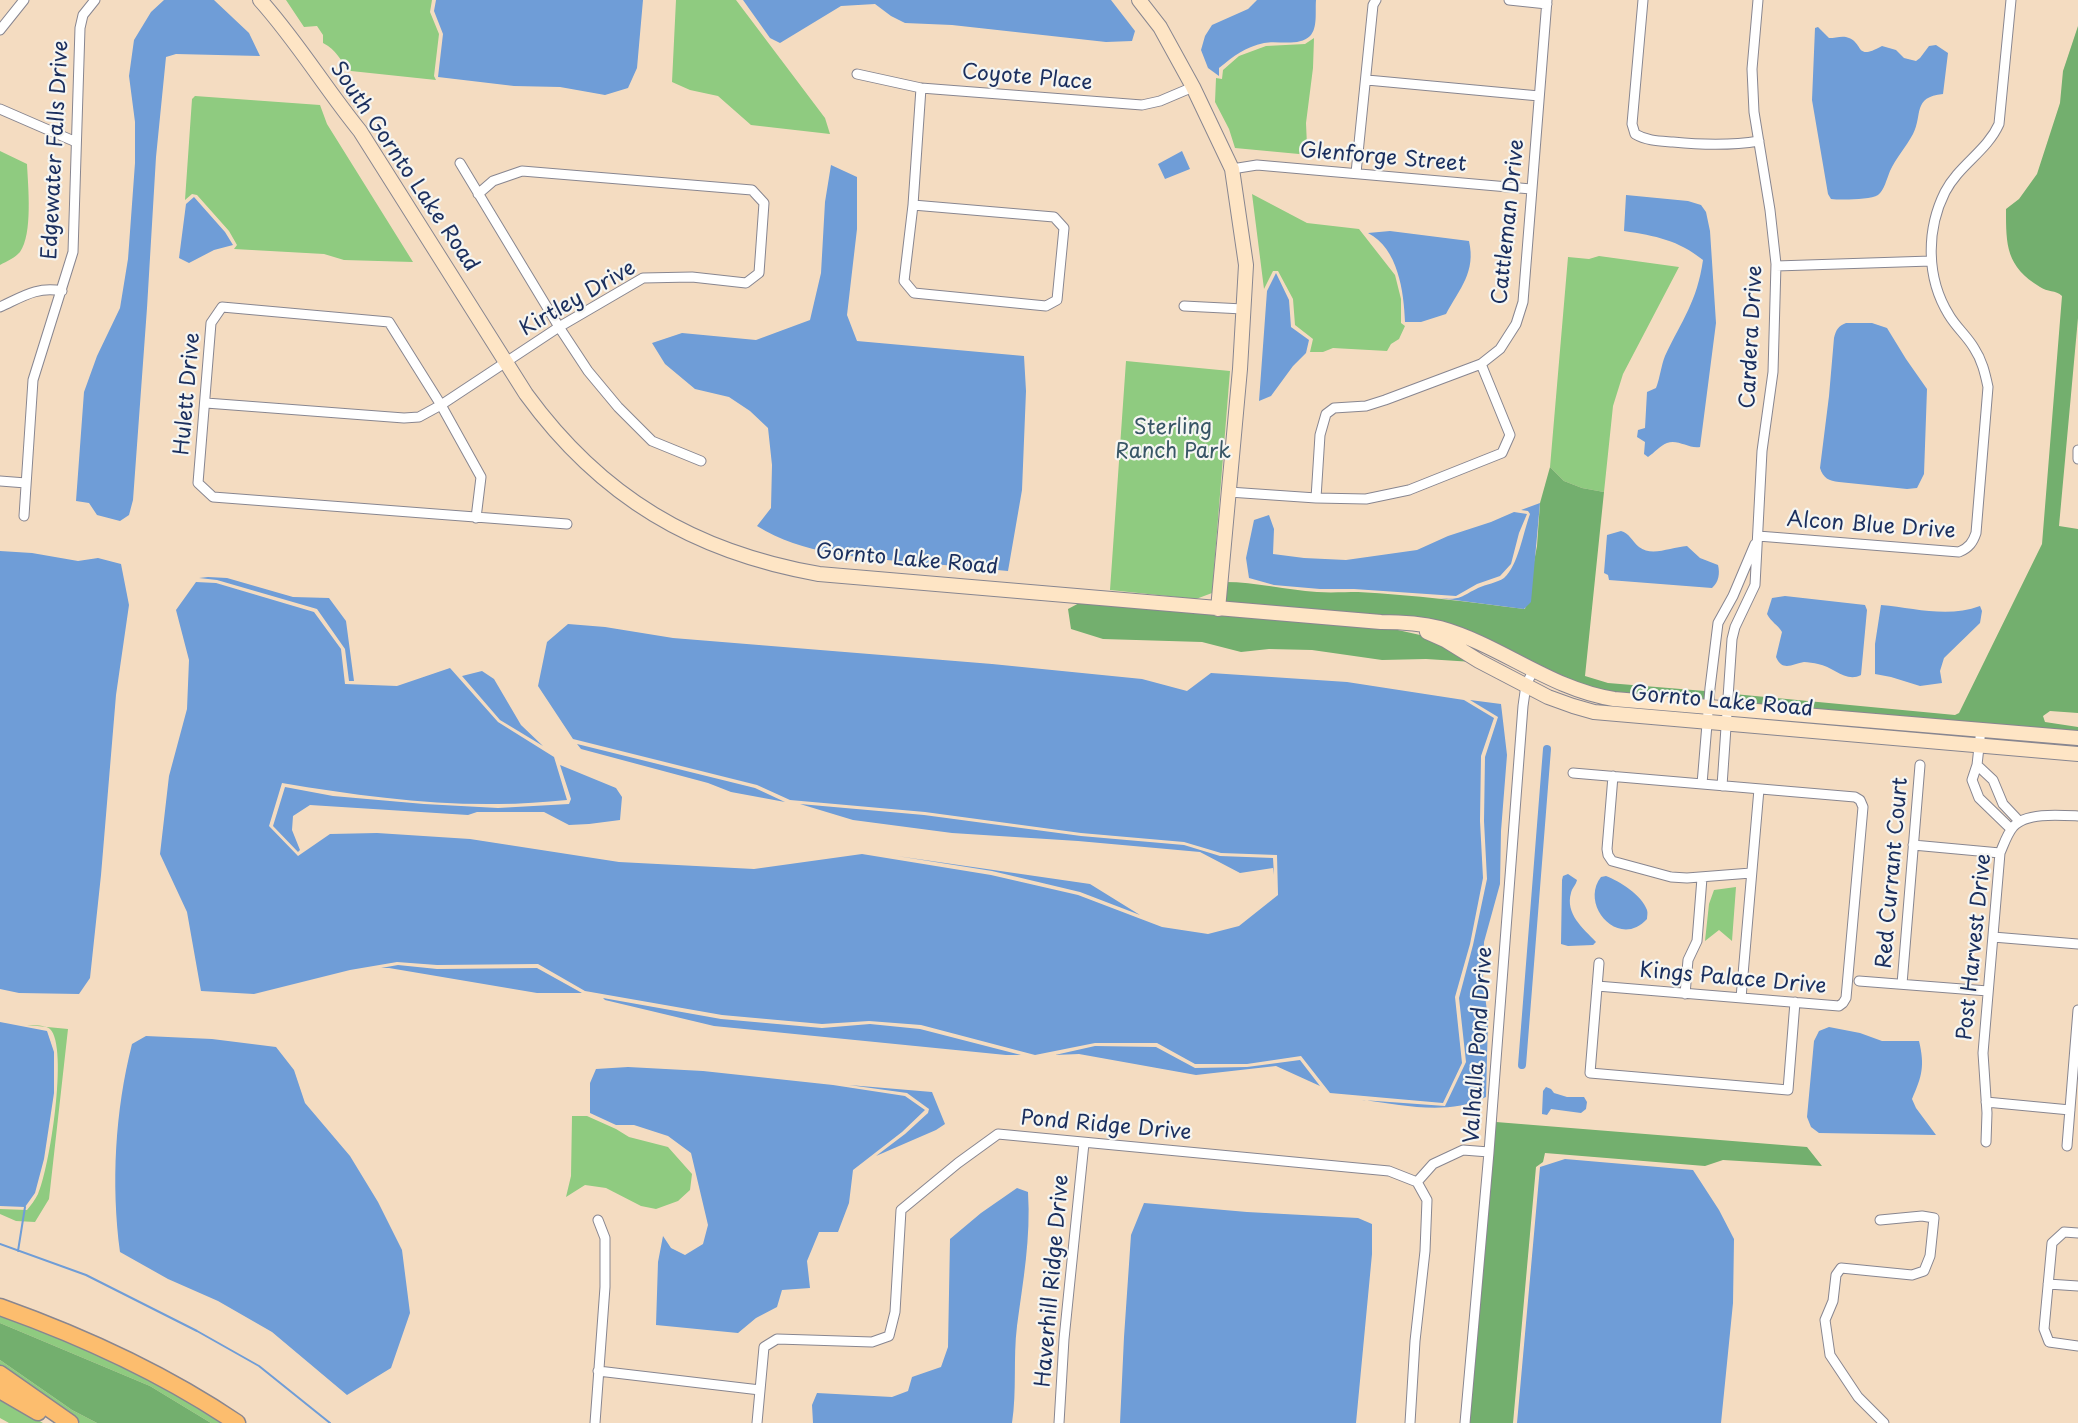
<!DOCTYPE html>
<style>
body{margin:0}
canvas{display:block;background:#f4dcc1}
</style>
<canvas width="2078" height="1423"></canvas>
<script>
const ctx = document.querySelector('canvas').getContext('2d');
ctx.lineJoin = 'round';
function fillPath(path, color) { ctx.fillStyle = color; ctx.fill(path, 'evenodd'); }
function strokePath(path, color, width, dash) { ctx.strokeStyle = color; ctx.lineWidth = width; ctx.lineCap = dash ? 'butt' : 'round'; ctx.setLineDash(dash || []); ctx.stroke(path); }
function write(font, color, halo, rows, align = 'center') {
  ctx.font = font + ' "Playpen Sans",sans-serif'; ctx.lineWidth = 4.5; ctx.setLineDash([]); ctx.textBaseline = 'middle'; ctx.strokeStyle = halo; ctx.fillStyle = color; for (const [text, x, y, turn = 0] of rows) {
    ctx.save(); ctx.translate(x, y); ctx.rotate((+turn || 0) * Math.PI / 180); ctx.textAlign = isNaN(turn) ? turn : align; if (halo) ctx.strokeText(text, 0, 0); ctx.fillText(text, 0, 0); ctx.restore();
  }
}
fillPath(new Path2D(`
 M286 0H432L430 12 439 34 434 76 436 80 351 71C339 60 337 50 323 43V35L317 26 304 27Z
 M676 0H736L825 118 830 134 751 125 718 96 690 90 672 82Z
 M1314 38 1313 68 1306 123 1307 146 1299 154 1235 148 1229 129 1215 102 1216 78 1222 79 1223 70 1239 56 1266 46 1305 44Z
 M195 96 320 105 327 124 413 262 344 260 324 254 234 249 237 245 229 231 197 195 192 194 185 200 192 99Z
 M0 151 27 164C28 186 33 234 20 252 15 258 7 261 0 265Z
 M1252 194 1307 223 1359 229 1395 275 1401 299V323L1405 326 1399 339 1391 344 1387 351 1333 348 1323 352H1310L1313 339 1295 325 1293 299 1278 271H1273L1264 289Z
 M1599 256 1679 267 1623 374 1613 406 1604 492 1582 488 1564 481 1550 467 1568 257 1589 259Z
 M1126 361 1230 371 1212 593 1196 599 1110 590Z
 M1736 887 1732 941 1719 930 1705 941 1709 904 1714 890Z
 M27 1025 68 1029 49 1199 35 1222 16 1221 0 1214V1209L27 1210C31 1205 35 1200 38 1194 49 1171 69 1047 50 1029 46 1025 33 1025 27 1025Z
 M572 1116H587L616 1129 629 1137 668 1147 692 1174 690 1190 678 1201 656 1209 641 1206 606 1188 585 1185 566 1197 571 1176Z
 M0 1312 93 1348 227 1423H211L150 1386 0 1323Z
 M0 1360 72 1410 97 1423H80L0 1369Z
 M0 1397 43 1423H9L0 1418Z`), '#8fcb80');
fillPath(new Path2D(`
 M2078 26V318L2059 526 2078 529V713L2050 711 2043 716 2045 722 2078 727V734L1733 704 1734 694 1955 715 1959 713 2042 544 2062 296C2056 290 2047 292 2040 287 2006 266 2006 246 2006 209L2019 199 2037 174 2060 103 2063 71Z
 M1550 467 1564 481 1582 488 1604 492 1585 676 1608 683 1705 691V702L1615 695 1579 687 1469 635 1223 605 1225 582C1256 582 1286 590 1317 592 1331 593 1345 592 1358 592 1414 595 1469 602 1525 609L1537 546 1540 503Z
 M1083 601 1380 626 1429 637 1473 662 1426 659 1382 660 1312 650 1269 649 1241 652 1202 642 1103 639 1071 629 1068 609Z
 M1496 1122 1807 1147 1822 1166 1723 1160 1705 1166 1545 1153 1543 1162 1536 1167 1513 1423H1469Z
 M0 1323 150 1386 211 1423H97L72 1410 0 1360Z`), '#73af6e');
fillPath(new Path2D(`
 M164 0H214L249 33 260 56 176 54 166 57 156 157 147 308 133 500 129 515 120 521 97 515 89 503 76 501 84 392 97 356 120 308 128 259 135 163V122L129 76 134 40 151 12Z
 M436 0H643L637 68 628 88 605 95 560 87 514 86 438 77 443 34 434 11Z
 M743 0H1111L1135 31 1132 41 1106 42 952 25 905 23 891 16 875 4 841 6 780 43 770 38Z
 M1257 0H1316C1315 11 1318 28 1310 36 1299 47 1277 40 1264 43 1245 47 1234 56 1219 68V76L1208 68 1201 50 1205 36 1212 25 1248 9Z
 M1818 27 1829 38C1836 38 1843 35 1849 38 1864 44 1855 61 1882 46L1896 50 1904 58 1916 61 1920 58 1929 46 1936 45 1948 53 1943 94C1912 97 1923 115 1913 134 1906 147 1896 158 1890 171 1887 178 1884 191 1878 195 1870 200 1840 200 1831 199L1828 194 1812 100 1815 28Z
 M1182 151 1190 169 1165 179 1158 164Z
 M831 165 857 177V229L847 315 857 341 1024 356 1026 391 1022 490 1008 571C976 568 944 565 912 562 860 558 802 554 757 526L771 508 772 465 768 428 750 411 729 397 695 389 665 364 652 343 682 333 756 340 810 320 821 273 825 202Z
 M1626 195 1688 201 1701 205 1706 212 1710 231 1716 323 1700 447C1689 449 1678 439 1667 443 1661 445 1654 453 1648 457L1644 454 1645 442 1637 437 1638 430 1645 428 1647 392 1656 388C1660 378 1661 366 1665 356 1682 320 1697 302 1703 260 1678 240 1656 236 1624 231Z
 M194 197 225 232 233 245 214 250 189 263 179 258 186 204Z
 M1390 231 1469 241C1476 272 1460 288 1446 314L1421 322H1405C1404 292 1398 248 1368 233Z
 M1276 273 1289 300 1291 327 1309 340 1306 353 1293 366 1271 396 1259 401 1267 291Z
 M1846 323H1872L1887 328 1906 359 1927 389 1924 474 1917 488 1907 489 1839 482C1829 481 1823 478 1820 468L1829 396 1834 338C1836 330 1838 326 1846 323Z
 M1540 503 1531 602 1524 609 1439 598C1462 600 1458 598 1478 588 1486 584 1497 583 1504 578 1518 566 1523 533 1530 514L1528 511 1521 510Z
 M1514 512 1527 514 1519 533 1511 564 1500 576 1477 584 1456 596 1354 589H1320L1274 585 1249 578 1246 558 1254 520 1269 515 1274 529 1273 554 1304 558 1346 560 1417 550 1448 536 1491 522Z
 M1621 531C1629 533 1632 541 1639 547 1652 557 1671 547 1687 546L1700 558 1718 565C1720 573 1719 582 1712 588L1609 580 1608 575 1604 573 1607 535Z
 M0 551 32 553 78 561 98 558 121 564 129 605 116 695 101 875 90 978 79 994 19 993 0 989Z
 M208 577 227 578 293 597 329 598 346 621 354 681H349L345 649 317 609 217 580 199 578Z
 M196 582 216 583 314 612 341 649 345 684 397 686 450 668 498 722 554 757 567 800C544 802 521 804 498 804 428 805 352 795 282 783L269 826 298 856 330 834 377 833 470 839 619 862 754 869 862 854 991 875 1078 895 1162 927 1208 934 1239 926 1278 895 1277 855 1221 853 1184 842 1081 833 925 812 790 800 757 785 573 739 538 686 547 642 568 624 605 627 673 638 992 664 1142 679 1187 691 1211 673 1347 682 1464 700 1494 718 1481 756 1480 821 1483 878 1470 944 1455 997 1462 1063 1443 1103 1330 1093 1301 1056 1247 1064H1195L1157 1043H1095L1035 1055 921 1025 869 1021 822 1024 722 1015 585 991 538 964 437 965 397 962 350 970 254 994 201 991 187 912 160 854 169 776 187 709 189 660 176 610Z
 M1785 596 1865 605 1867 610 1861 675C1846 683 1834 667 1818 664 1814 663 1808 662 1804 662 1793 664 1782 672 1776 657L1782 632C1778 625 1771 622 1767 614L1772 598Z
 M1881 605C1914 608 1948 618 1980 606L1982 611 1980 623 1944 658 1940 671 1942 683 1920 686 1891 677 1875 674V644Z
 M482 671 494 679 521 725 543 746 500 720 462 676Z
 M1470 700 1501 704 1507 755 1501 831 1500 884 1484 942 1483 980 1488 1019 1486 1097C1447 1116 1404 1105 1364 1100H1362L1445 1106 1466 1062 1459 998 1473 945 1487 879 1484 821 1485 757 1498 717Z
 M577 744 755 788 785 802 731 792 708 783 581 749Z
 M560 765 616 788 622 797 620 820 589 824 569 825 544 812H477L468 815 310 805 293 816 292 830 300 850 298 852 273 826 285 787 333 796 424 804 498 808 569 804 571 799Z
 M800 804 924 815 1081 836 1184 845 1220 856 1273 858 1274 875 1273 868 1240 873 1200 852 1078 841 952 833 853 820Z
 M897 856 1090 884 1140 915 1080 892 992 871Z
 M1568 874 1577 880C1576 885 1572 888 1571 893 1565 914 1583 928 1596 942L1593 945 1568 946 1561 944 1562 880 1563 876Z
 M1606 876C1619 881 1642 895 1647 910 1648 913 1647 916 1647 919 1619 950 1579 905 1601 877Z
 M398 965 437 969 537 968 582 993H537L389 968H381Z
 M603 998 721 1019 822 1028 870 1024 920 1029 1021 1055H1006L714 1026 605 1000Z
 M0 1022 47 1031 54 1052V1093L44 1159 35 1193 25 1207 0 1206Z
 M1829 1027 1860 1033 1882 1041H1919C1925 1066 1922 1076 1912 1099L1916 1108 1936 1135 1819 1133 1811 1127 1807 1117 1814 1041 1819 1031Z
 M146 1036 212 1039 276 1047 294 1070 305 1103 350 1156 378 1202 402 1250 410 1313 391 1368 347 1395 272 1332 218 1301 168 1279 120 1252C111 1184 115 1111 132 1044Z
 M1095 1046 1156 1047 1195 1068 1247 1067 1300 1060 1320 1086 1276 1066 1196 1075 1079 1054 1055 1055Z
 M628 1067 703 1071 833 1085 905 1096 925 1110 902 1132 853 1170 849 1203 838 1232H819L807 1261 810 1288 782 1290 777 1307 756 1318 738 1333 656 1325 658 1262 663 1236 671 1248 685 1255 703 1244 708 1225 691 1153 668 1136 634 1125H616L590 1113V1083L596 1069Z
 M849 1085 932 1092 945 1124 936 1130 876 1156 905 1134 928 1113 929 1109 907 1093Z
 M1546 1087 1551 1089 1554 1093 1567 1097H1584L1587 1102 1586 1109 1581 1113 1551 1109 1547 1115 1542 1114 1543 1091Z
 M1565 1159 1693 1170 1719 1210 1734 1239 1733 1303 1721 1423H1517L1540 1167Z
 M1017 1188 1028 1192C1031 1238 1023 1281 1017 1326 1013 1358 1017 1391 1012 1423H813L812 1405 817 1393 892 1397 908 1391 912 1377 941 1367 948 1347 950 1239 981 1213Z
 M1144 1203 1247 1212 1358 1218 1372 1224V1254L1356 1423H1120L1124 1337 1131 1235Z`), '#6f9dd7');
strokePath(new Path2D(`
 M0 1244 86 1275 197 1331 259 1366 330 1423
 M18 1251 25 1207`), '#6f9dd7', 2);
strokePath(new Path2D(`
 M1522 1065 1547 749`), '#6f9dd7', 8);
const street = new Path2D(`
 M1509 0 1547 4
 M1643 0 1632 124 1635 134C1647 141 1660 141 1673 142 1703 145 1729 146 1759 141
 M0 30 24 0
 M857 74 921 88 1142 105 1160 101 1193 87
 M1367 80 1539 96
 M0 109 76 142
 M460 163 559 327 588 371 618 407 652 441 701 461
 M1232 169 1257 165 1531 189
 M1356 173 1373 5 1376 0
 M913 205 1054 217 1064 228 1057 300 1046 306 914 293 904 281Z
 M913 205 921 88
 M1776 266 1931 261
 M1184 306 1243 309
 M0 307C22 297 37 286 62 291
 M206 403 404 418 419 417 441 405 559 327 643 278 692 277 746 283 759 273 764 203 752 190 522 171 493 181 478 194
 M2078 450V459
 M0 481 26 483
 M1229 492 1316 498 1366 499 1409 490 1502 453 1510 435 1481 364
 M1316 498 1320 435 1326 414 1334 408 1366 406 1385 400 1481 364 1500 349 1516 324 1523 302 1547 0
 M24 516 33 380 73 252 80 28 83 15 95 0
 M476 518 481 477 441 405 389 322 222 307 211 323 198 483 213 497 567 524
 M1758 536 1959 552C1969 548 1973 542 1976 533L1988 387C1985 373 1982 360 1974 348 1967 336 1956 327 1949 315 1926 278 1926 230 1945 192 1959 165 1987 151 1999 124L2011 0
 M1981 729 1977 765 1972 780 1979 798 2011 829
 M1977 765 1993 780 2003 804 2019 821
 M1573 773 1855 797 1860 800 1863 807 1846 998 1843 1003 1839 1006 1597 986
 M1613 776 1607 849 1608 855 1612 861 1671 877 1687 878 1751 873
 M1702 784 1710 688 1718 623 1733 596 1755 544
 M1722 786 1732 639 1735 627 1755 585 1762 451 1773 372 1776 264 1770 210 1754 112 1752 69 1758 0
 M1913 845 2000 853
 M1993 937 2078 944
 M1599 963 1590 1073 1788 1090 1795 1002
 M1859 981 1988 991
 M1902 984 1920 765
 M1685 994 1688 960 1697 941 1702 878
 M1741 998 1759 789
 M1986 1102 2070 1110
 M1986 1142 1987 1113 1983 1053 2000 853C2004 844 2007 834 2013 827 2025 812 2061 815 2078 816
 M2067 1146 2078 1010
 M1417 1182 1433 1164 1463 1150 1489 1152
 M1880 1220 1922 1216 1934 1218 1930 1256 1924 1271 1912 1275 1841 1268 1836 1275 1833 1301 1825 1320 1830 1355 1858 1397 1884 1423
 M2078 1233 2064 1232 2052 1243 2044 1329 2049 1342 2078 1346
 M2048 1284 2078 1286
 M598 1371 760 1390
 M595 1423 605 1287V1238L598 1220
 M757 1423 764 1347 777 1339 872 1342 889 1336 895 1312 901 1210 958 1163 998 1134 1389 1171 1417 1182 1427 1200 1425 1251 1415 1341 1410 1423
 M1059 1423 1064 1339 1084 1143
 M1465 1423 1489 1152 1523 706 1526 685 1533 671`);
const secondary = new Path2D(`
 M260 0C297 41 325 88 360 131L526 394C601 497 694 552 819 574L1381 622C1401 622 1420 623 1440 628 1501 645 1550 689 1614 699L2078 738
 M1139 0 1160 27 1193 87 1232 169 1246 265 1240 369 1218 609
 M1427 632 1445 640 1479 661 1548 697 1573 706 1594 712 2078 754`);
const highway = new Path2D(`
 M0 1307C84 1337 163 1373 237 1423
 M0 1374 70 1423
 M0 1390 38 1412`);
strokePath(street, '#888690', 11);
strokePath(secondary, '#888690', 16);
strokePath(highway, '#888690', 19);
strokePath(street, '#fff', 9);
strokePath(secondary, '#fee5c5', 14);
strokePath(highway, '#fcbd6e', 16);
write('21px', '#1b2f5e', '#f6f6f2', [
 ["Coyote Place",1027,78,5],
 ["Edgewater Falls Drive",56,150,-87],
 ["Glenforge Street",1383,158,5],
 ["South Gornto Lake Road",404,167,56],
 ["Cattleman Drive",1509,222,-84],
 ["Kirtley Drive",578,299,-30],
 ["Cardera Drive",1752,337,-87],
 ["Hulett Drive",188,394,-85],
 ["Alcon Blue Drive",1871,526,4],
 ["Gornto Lake Road",907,560,5],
 ["Gornto Lake Road",1722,702,5],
 ["Red Currant Court",1893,873,-85],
 ["Post Harvest Drive",1975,947,-84],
 ["Kings Palace Drive",1733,979,5],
 ["Valhalla Pond Drive",1479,1045,-86],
 ["Pond Ridge Drive",1106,1126,5],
 ["Haverhill Ridge Drive",1053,1281,-85]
]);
write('21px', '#385666', '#f6f6f2', [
 ["Sterling",1173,428],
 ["Ranch Park",1173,452]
]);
</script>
